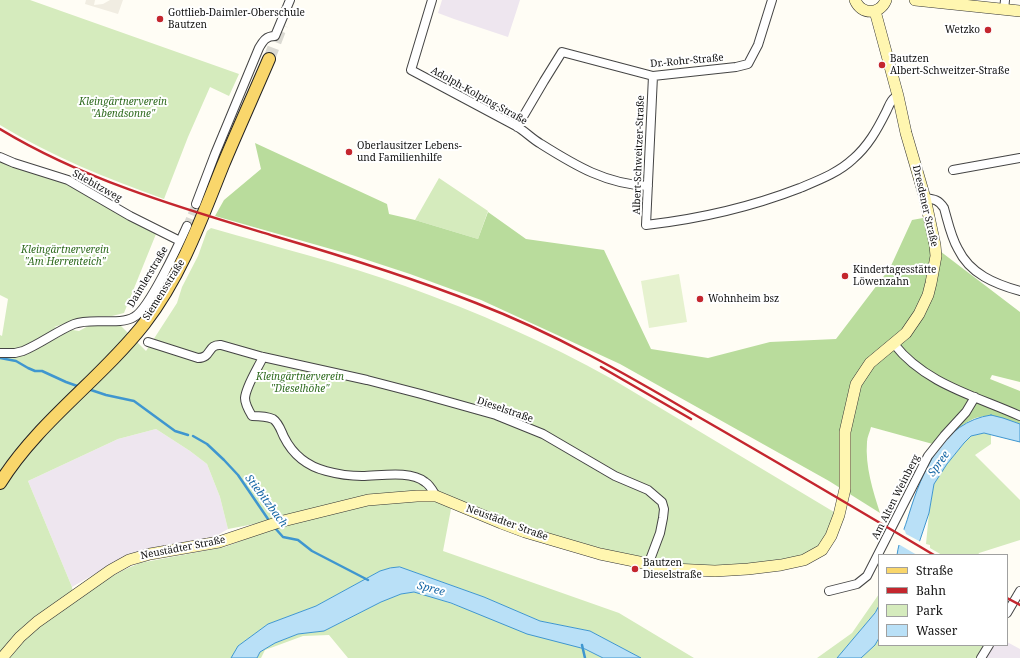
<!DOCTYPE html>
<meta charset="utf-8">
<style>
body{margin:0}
#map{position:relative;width:1020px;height:658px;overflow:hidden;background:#fffdf5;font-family:"Noto Serif",serif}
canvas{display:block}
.legend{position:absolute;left:878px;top:554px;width:130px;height:92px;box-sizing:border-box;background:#fff;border:1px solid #a0a0a0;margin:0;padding:5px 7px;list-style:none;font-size:12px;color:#111}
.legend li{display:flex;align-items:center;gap:8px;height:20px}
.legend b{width:20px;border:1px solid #a0a0a0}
</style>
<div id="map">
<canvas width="1020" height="658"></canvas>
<ul class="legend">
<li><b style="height:5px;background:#f9d66b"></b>Straße</li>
<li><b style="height:5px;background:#c4262e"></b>Bahn</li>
<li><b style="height:11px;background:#d5ebbd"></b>Park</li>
<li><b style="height:11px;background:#b9e0f7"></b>Wasser</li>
</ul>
</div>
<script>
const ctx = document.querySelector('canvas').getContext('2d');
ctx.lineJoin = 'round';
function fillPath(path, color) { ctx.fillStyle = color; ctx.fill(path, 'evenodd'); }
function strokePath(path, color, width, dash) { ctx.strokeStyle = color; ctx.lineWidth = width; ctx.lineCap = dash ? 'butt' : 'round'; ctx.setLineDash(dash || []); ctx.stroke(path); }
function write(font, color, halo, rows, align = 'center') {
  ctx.font = font + ' "Noto Serif",serif'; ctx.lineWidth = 4; ctx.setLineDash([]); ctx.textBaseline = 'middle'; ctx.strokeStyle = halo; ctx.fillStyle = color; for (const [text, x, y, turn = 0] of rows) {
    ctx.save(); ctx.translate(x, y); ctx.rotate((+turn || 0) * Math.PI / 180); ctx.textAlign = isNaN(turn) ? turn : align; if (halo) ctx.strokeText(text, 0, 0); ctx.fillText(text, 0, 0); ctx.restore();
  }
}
fillPath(new Path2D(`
 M442 0H520L508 37 454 19 438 13Z
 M156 429 190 451 207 464 220 497 228 529 209 540 110 565 72 587 28 481 118 439Z
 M1007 642 1020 649V658H981L989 645H1007Z`), '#eee6ef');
fillPath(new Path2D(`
 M0 0H30L239 74 229 96 210 87 188 137 164 199C108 179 51 156 0 125Z
 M0 159 61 179 86 191 156 234 124 313 112 316 86 317 54 327 79 331 90 325 105 323 120 325 146 351 177 303 182 287 198 256 207 231 211 228C276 247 342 263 405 286 477 312 546 342 612 379L834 512 829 530 819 548 804 556 742 565 700 566 661 564 538 532 427 491 228 529 220 497 207 464 190 451 156 429 118 439 28 481 72 587 74 601C95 587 116 572 140 563L225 547 286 524 335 510 418 498 443 503 451 509 443 551 619 613 694 658H641L590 631 540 621 484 597 400 567 390 568 380 571 316 606 268 624 238 646 231 658H0V335L2 336 8 299 0 295Z
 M439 178 488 211 478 239 415 220Z
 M984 433 991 435V444L975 455 1020 500V540L979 553 978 555H942L930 548V545L926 544 929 513 934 484 947 464 964 443 971 436Z
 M414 592C443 599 469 611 497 620 533 632 570 641 603 658H348L329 635 303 636 265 650 261 658H257L260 652 275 643 298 634 324 631 381 602 401 594Z
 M879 594V606L875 613 839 656 837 658H817L852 633Z
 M879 639V645H989L981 658H861L875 645Z`), '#d5ebbd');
fillPath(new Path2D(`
 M255 143 387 204 389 214 415 220 478 239 488 212 526 239 604 250 651 349 708 358 770 342 836 339 890 268 912 220 923 218 932 245 1020 312V382L992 375 990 379 1020 391V424C978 409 971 416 940 446L871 427C870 432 867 437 867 442 865 466 873 491 880 513L829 481 620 364 542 328 481 300 410 274 352 255 215 216 224 200 261 169Z`), '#b9dc9c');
fillPath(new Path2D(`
 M679 274 687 322 649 328 641 281Z`), '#e6f2cf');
fillPath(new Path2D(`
 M86 0H95L94 5 103 4 110 0H123L118 14 85 4Z`), '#f1ede2');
const water = new Path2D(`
 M991 415 1003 418 1020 424V442L984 433 971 436 964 443 947 464 934 484 929 513 915 555H897C899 540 905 528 909 514 922 472 942 422 991 415Z
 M400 567 484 597 540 621 590 631 641 658H603L585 649 527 634 451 603 414 592 401 594 381 602 324 631 298 634 275 643 260 652 257 658H231L238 646 268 624 316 606 380 571 390 568Z
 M879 606V638L875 645 861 658H837L875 613Z`);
fillPath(water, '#b9e0f7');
strokePath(water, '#3f96cf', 1);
fillPath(new Path2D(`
 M903 529 905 531 906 534 921 542 917 555 900 545H897L901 530Z`), '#fffdf5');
strokePath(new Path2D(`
 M0 358 16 361 28 368 35 371H42L66 382 80 387
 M88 389 106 395 134 401 175 431 188 435
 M193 436 207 444 224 460 238 475 270 522
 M275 528 283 537 298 540 312 551 368 580
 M582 645 585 658`), '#3f96cf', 2.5);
strokePath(new Path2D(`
 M187 226 196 204`), '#dbdad3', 8, [8, 4]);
strokePath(new Path2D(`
 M269 59 282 25`), '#dbdad3', 12, [12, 6]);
const street = new Path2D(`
 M432 0 411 70C446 89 481 107 516 126 525 131 532 139 541 144 576 166 606 184 648 186
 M1004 10 1005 0
 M653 76 646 225C699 219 751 207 800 188 819 180 838 173 853 159 868 146 877 130 886 112 889 106 891 98 898 96
 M517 127 544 81 562 52 653 76 736 67 748 64 758 45 772 0
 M0 157 14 163 68 180 130 216 180 241
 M953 170 1020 158
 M925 198C934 199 939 200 944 208 948 222 951 237 958 249 970 274 995 284 1020 291
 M196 204 215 154 259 48C263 41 266 36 275 36L290 0
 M148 342 198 358C212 358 207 344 221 345L263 357 367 380 421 394 496 415 543 434 615 476 648 490 662 502 664 509 663 518 660 533 648 565
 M894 344C925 384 976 396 1020 416
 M0 353H15L23 351C40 344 57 331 74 324 92 317 119 326 134 317 149 309 179 244 187 226
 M263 357C258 368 246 386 245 398 245 404 249 411 252 416 259 416 266 416 273 419 279 423 281 431 284 437 293 455 307 466 326 471 337 474 350 476 362 476 380 476 410 470 425 482 430 485 433 491 436 496
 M829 591 857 584 867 576 928 456 944 436 966 412 975 397
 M1007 613 1020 591
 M981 658 989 645`);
const secondary = new Path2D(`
 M855 0C861 15 880 15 886 0
 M915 0 1020 11
 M2 658 20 637 37 622 111 570 129 560 150 554 219 542 279 522 368 500 417 496H436L501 523 525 532 600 554 673 569 715 571 748 569 781 565 804 560 822 550 831 536 839 515 845 489V432L856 384 870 363 906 333 919 314 928 295 931 283 936 256 935 245 925 198 906 133 898 96 875 11`);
const primary = new Path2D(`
 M0 483C38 422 100 380 144 324 181 276 201 220 223 165 238 129 254 94 269 59`);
strokePath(street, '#444', 10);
strokePath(secondary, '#333', 12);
strokePath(primary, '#222', 14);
strokePath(street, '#fff', 8);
strokePath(secondary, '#fff6b0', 11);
strokePath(primary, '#f9d66b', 12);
strokePath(new Path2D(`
 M0 129C84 180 181 208 274 236 342 256 410 277 476 303 554 333 626 374 697 416 777 462 855 508 934 555
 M601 367 691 419
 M1007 598 1020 605`), '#c4262e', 2.5);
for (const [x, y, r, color] of [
 [160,19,4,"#c4262e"],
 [988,30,4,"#c4262e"],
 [882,65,4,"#c4262e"],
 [349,152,4,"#c4262e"],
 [845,276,4,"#c4262e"],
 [700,299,4,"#c4262e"],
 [635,569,4,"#c4262e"]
]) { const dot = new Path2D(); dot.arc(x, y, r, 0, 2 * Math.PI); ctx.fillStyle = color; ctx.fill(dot); strokePath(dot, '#fff', 1.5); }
write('10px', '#111', '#fff', [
 ["Gottlieb-Daimler-Oberschule",168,13],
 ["Bautzen",168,25],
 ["Wetzko",980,30,"right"],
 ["Bautzen",890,59],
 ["Albert-Schweitzer-Straße",890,71],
 ["Oberlausitzer Lebens-",357,146],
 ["und Familienhilfe",357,158],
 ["Kindertagesstätte",853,270],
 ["Löwenzahn",853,282],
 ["Wohnheim bsz",708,299],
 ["Bautzen",643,563],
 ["Dieselstraße",643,575]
], 'left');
write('10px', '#111', '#fff', [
 ["Dr.-Rohr-Straße",687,61,-5],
 ["Adolph-Kolping-Straße",479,96,29],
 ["Albert-Schweitzer-Straße",639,155,-88],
 ["Stiebitzweg",97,186,29],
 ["Dresdener Straße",925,206,77],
 ["Daimlerstraße",148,277,-59],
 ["Siemensstraße",164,290,-58],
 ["Dieselstraße",505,410,19],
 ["Am Alten Weinberg",896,497,-63],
 ["Neustädter Straße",507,523,20],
 ["Neustädter Straße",183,548,-11]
]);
write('italic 10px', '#2f6b1f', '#fff', [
 ["Kleingärtnerverein",123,102],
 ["\"Abendsonne\"",123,114],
 ["Kleingärtnerverein",65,250],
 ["\"Am Herrenteich\"",65,262],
 ["Kleingärtnerverein",300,377],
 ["\"Dieselhöhe\"",300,389]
]);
write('italic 11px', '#1768a6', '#fff', [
 ["Spree",939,464,-54],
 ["Stiebitzbach",266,501,53],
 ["Spree",431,589,15]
]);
</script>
